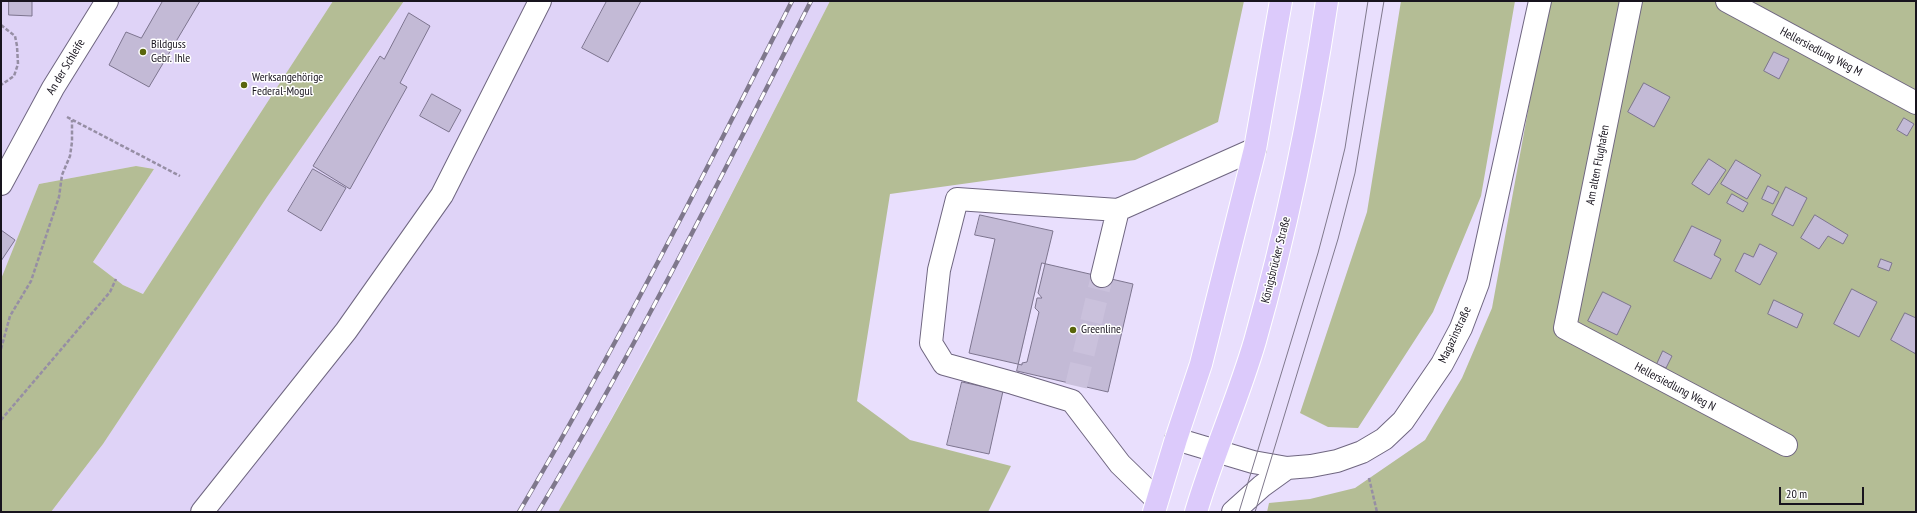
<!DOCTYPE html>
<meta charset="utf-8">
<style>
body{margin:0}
#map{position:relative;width:1917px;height:513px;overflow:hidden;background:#e9dffd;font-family:"PT Sans Narrow",sans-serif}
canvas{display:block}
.frame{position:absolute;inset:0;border:2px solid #18141e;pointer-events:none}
.scale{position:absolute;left:1779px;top:487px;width:85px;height:18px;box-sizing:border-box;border:2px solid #18141e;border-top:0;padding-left:5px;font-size:12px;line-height:14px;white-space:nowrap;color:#18141e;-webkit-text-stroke:3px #fff;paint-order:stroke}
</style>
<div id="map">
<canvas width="1917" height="513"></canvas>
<div class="frame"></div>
<div class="scale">20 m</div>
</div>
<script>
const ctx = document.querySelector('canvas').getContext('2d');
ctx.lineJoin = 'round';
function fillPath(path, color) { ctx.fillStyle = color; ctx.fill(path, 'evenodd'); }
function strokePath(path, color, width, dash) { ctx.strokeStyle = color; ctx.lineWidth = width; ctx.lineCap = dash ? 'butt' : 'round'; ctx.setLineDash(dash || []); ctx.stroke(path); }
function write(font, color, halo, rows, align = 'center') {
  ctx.font = font + ' "PT Sans Narrow",sans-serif'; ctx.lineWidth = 3; ctx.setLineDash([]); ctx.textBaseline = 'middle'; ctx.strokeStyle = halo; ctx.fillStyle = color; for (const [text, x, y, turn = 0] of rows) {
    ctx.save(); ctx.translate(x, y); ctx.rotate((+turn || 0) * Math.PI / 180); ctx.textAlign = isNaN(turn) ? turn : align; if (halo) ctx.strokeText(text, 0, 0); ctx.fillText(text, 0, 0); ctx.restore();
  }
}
fillPath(new Path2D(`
 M1 1H333L143 294 123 285 93 262 154 169 136 166 39 184 1 279Z
 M404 1H830L721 214 588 462 558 512H51L103 444 267 197Z`), '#dfd3f7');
fillPath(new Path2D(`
 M333 1H404L267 197 103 444 51 512H1V279L39 184 136 166 154 169 93 262 123 285 143 294Z
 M830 1H1244L1218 122 1135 160 890 194 857 401 910 440 1011 466 988 512H558C657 346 742 173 830 1Z
 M1401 1H1515L1481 196 1433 312 1358 428 1328 427 1300 413 1367 212Z
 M1548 1H1916V512H1267L1269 503 1310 499 1355 488 1425 440 1462 378 1492 308Z`), '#b4bd95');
const building = new Path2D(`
 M9 1H32V16L9 15Z
 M163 1H200L149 87 109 65 126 32 141 38Z
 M607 1H641L608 62 582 48Z
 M409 13 430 26 400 83 407 87 350 189 313 166 380 56 384 59Z
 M1774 52 1789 59 1779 79 1764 71Z
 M1644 83 1670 97 1654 127 1628 112Z
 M432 94 461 110 449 132 420 116Z
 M1904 118 1914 124 1907 136 1897 130Z
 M1709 159 1726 170 1709 195 1692 184Z
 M1736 160 1761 175 1747 199 1721 184Z
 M313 169 346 188 321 231 288 211Z
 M1768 186 1779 192 1773 204 1762 199Z
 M1786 187 1807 198 1793 226 1772 215Z
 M1732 194 1748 203 1743 212 1727 203Z
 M980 215 1053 231 1038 293 1042 298H1037L1035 308 1039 312 1027 362 1022 363V365L969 353 995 239 975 235Z
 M1815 215 1848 235 1843 244 1828 236 1819 249 1801 238Z
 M1692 226 1721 240 1714 255 1721 259 1711 279 1674 261Z
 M1 230 15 240 1 261Z
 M1760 244 1777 253 1760 285 1735 271 1744 253 1753 257Z
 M1881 259 1892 263 1889 271 1878 267Z
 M1042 263 1133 284 1108 392 1017 371Z
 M1852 289 1877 302 1859 337 1834 324Z
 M1603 292 1631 306 1617 335 1588 321Z
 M1774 300 1803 314 1797 328 1768 314Z
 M1905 313 1916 318V354L1891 340Z
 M1663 351 1672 356 1666 368 1657 364Z
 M962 382 1003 391 989 454 947 445Z`);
fillPath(building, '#c3bad6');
strokePath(building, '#7d758f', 1);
strokePath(new Path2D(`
 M1076 386 1102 276`), '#cac1dc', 22, [22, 11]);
const minor = new Path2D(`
 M1631 1 1565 328 1786 445
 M1727 1 1916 103
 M1 184 53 88 107 1
 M1118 210 957 199 939 270 931 343 944 364 1013 383 1072 401 1120 464 1157 500
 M1102 276 1118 210 1255 149
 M1176 439 1253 462 1287 468 1311 466 1337 461 1362 452 1384 439 1403 421 1442 364 1461 328 1478 283 1540 1
 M202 512 346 331 442 195 540 1
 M1233 512 1262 486 1287 468`);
const major = new Path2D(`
 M1154 512 1176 439 1201 364 1255 149 1281 1
 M1196 512C1213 454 1238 399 1255 341 1287 229 1310 115 1327 1`);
strokePath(minor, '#6f6680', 24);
strokePath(major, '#fff', 24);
strokePath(new Path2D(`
 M1 25 15 36 17 46 18 64 14 76 1 85
 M67 117 180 176
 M1 349 10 316 31 281 59 197 62 175 70 156 72 142V120
 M1 420 110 292 116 279
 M1369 478 1377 512`), '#968ea4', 2.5, [4, 2]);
strokePath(minor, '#fff', 22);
strokePath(major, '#dccafb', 22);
strokePath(new Path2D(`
 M1239 512 1318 253 1335 189 1345 148 1368 1
 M1255 512 1338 239 1355 173 1384 1`), '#7f788c', 1);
const rail = new Path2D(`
 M519 512C617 346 705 173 792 1
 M538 512C637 346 723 173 811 1`);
strokePath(rail, '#7f788c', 4.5);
strokePath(rail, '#fff', 3, [9]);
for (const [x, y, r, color] of [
 [143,52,4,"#5a660b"],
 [244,85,4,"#5a660b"],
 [1073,330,4,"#5a660b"]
]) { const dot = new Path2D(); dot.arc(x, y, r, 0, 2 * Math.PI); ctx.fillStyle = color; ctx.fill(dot); strokePath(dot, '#fff', 1.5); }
write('12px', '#18141e', '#fff', [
 ["Bildguss",151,45],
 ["Gebr. Ihle",151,59],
 ["Werksangehörige",252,78],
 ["Federal-Mogul",252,92],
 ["Greenline",1081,330]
], 'left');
write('12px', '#18141e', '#fff', [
 ["Hellersiedlung Weg M",1821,52,28],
 ["An der Schleife",66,67,-59],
 ["Am alten Flughafen",1598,165,-79],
 ["Königsbrücker Straße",1276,260,-76],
 ["Magazinstraße",1455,335,-65],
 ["Hellersiedlung Weg N",1675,387,28]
]);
</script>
